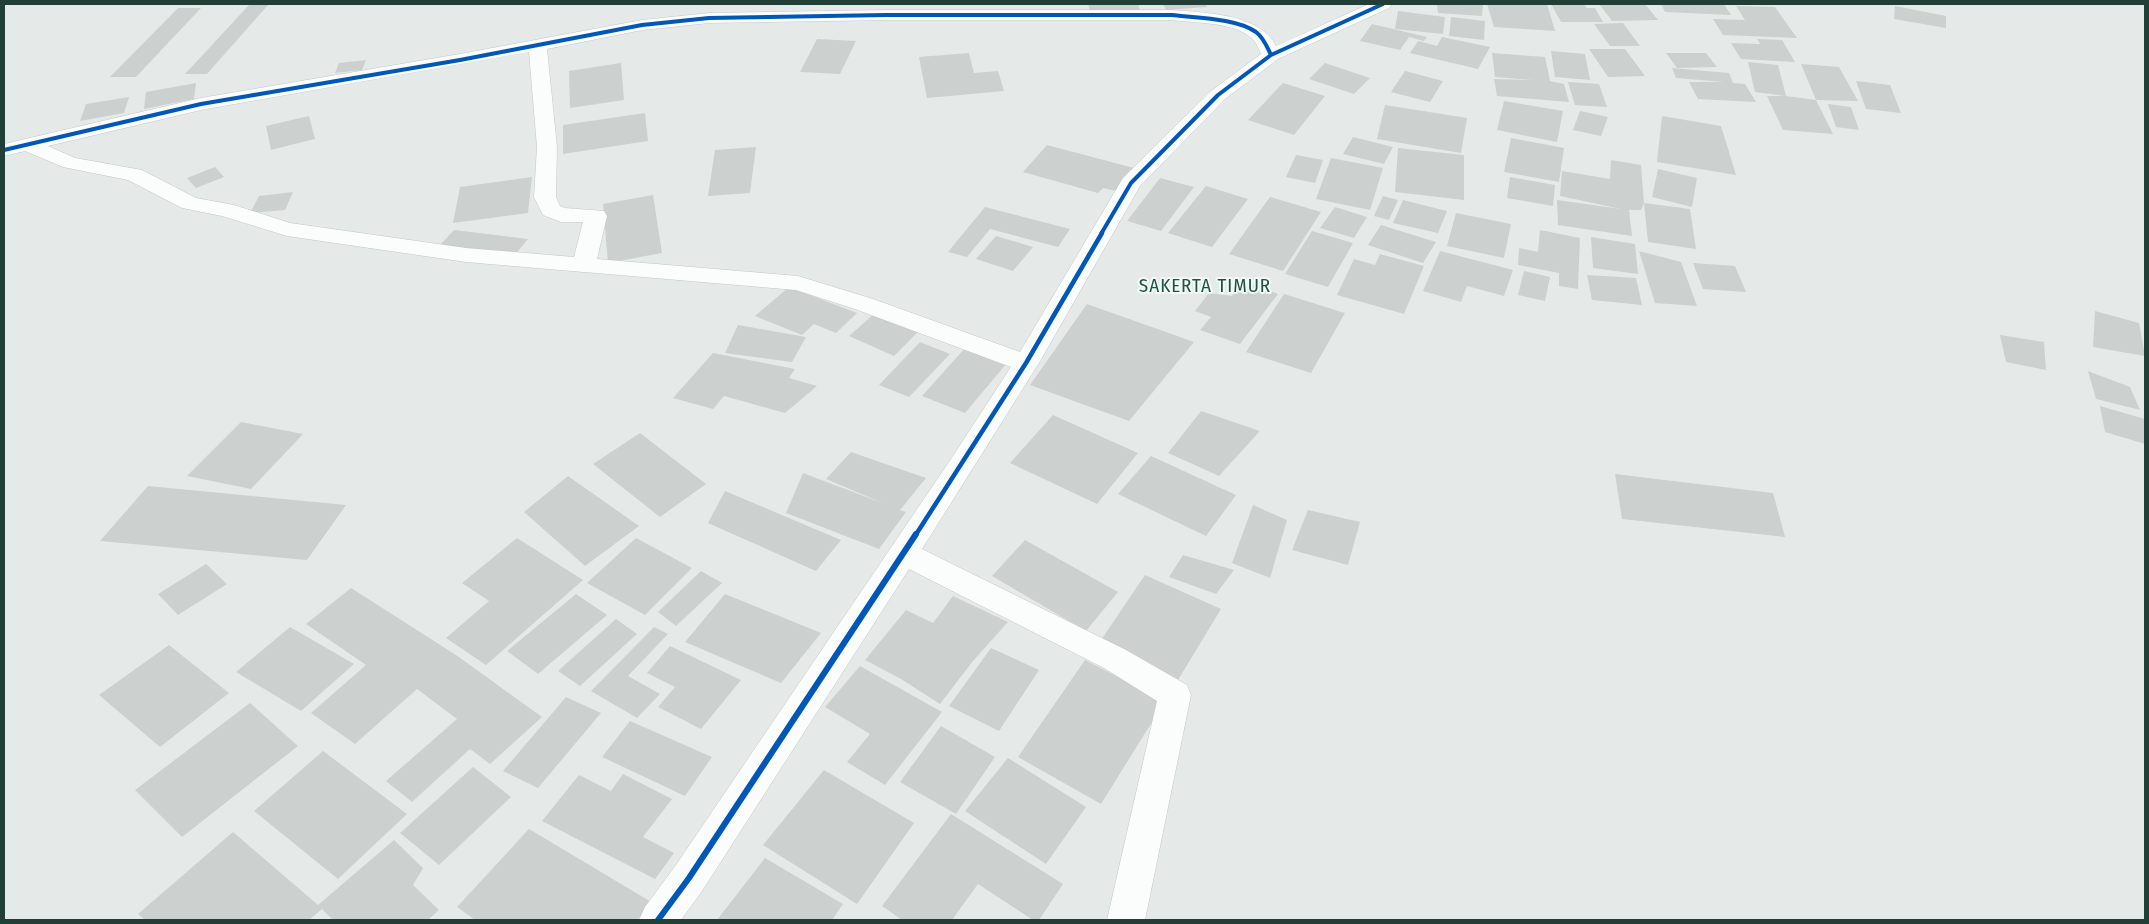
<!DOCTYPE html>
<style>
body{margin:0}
#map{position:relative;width:2149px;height:924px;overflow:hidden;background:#e5eae8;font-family:"Fira Sans Condensed",sans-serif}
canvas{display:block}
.frame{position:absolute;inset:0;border:5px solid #213f37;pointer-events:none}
</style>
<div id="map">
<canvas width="2149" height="924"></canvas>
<div class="frame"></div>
</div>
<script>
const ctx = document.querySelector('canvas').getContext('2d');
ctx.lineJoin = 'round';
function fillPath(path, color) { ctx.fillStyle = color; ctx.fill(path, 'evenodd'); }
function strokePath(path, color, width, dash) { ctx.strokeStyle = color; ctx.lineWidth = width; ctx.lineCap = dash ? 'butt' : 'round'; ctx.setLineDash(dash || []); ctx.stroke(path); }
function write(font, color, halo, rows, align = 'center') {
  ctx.font = font + ' "Fira Sans Condensed",sans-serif'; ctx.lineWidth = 4; ctx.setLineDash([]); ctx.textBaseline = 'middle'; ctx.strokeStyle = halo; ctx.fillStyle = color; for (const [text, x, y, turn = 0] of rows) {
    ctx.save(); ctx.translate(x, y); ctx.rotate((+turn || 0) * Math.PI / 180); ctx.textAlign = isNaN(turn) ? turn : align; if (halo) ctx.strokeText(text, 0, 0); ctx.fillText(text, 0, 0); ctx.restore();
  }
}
fillPath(new Path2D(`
 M269 4 207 74H185L249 5Z
 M1088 4H1138L1140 10 1090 12Z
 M1163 4H1206L1207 7 1166 10Z
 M1437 4H1483L1482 16 1438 13Z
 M1487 4H1547L1555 31 1494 27Z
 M1551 4H1584L1587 8H1595L1603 22H1561Z
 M1599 4H1645L1658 20 1612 21Z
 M1661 4H1724L1731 15 1665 12Z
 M1736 6 1775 7 1797 38 1723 35 1713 19 1745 20Z
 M1895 6 1946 16V28L1894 19Z
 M178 8H201L136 77H110Z
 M1398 11 1445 17 1443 34 1395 29Z
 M1451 17 1485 21 1484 40 1449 36Z
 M1623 23 1640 46H1610L1594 24Z
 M1372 24 1389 28 1427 37 1424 41 1409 37 1400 50 1360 41Z
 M1442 37 1490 47 1478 69 1410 53 1418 41 1437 46Z
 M817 39 856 41 840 74 800 72Z
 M1757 39 1782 40 1795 62 1741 59 1731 43 1760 44Z
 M1589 49H1625L1645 76 1608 77Z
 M1551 51 1585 54 1590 80 1555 77Z
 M969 53 974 73 998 71 1004 91 927 98 919 57Z
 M1492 53 1545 57 1550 81 1564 84 1569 102 1497 96 1494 79 1533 80 1495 77Z
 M1666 53H1706L1717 67 1677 68Z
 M366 60 362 70 335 73 339 63Z
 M1748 62 1778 65 1786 96 1755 92Z
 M621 63 624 100 570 108 569 71Z
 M1325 63 1370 78 1354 94 1309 79Z
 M1801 64 1839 67 1858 101 1816 100Z
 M1672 68 1729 73 1733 83 1745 84 1756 102 1698 99 1689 82H1724L1676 78Z
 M1405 71 1443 81 1430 102 1391 92Z
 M1856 81 1890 85 1901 113 1866 109Z
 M1568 82 1599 84 1607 107 1575 105Z
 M196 83 194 99 144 109 146 92Z
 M1283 83 1325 96 1294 135 1248 120Z
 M1767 96H1786L1816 100 1833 134 1783 130Z
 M129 97 124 113 80 121 86 104Z
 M1504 101 1563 111 1557 142 1497 130Z
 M1828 104 1851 107 1859 130 1836 127Z
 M1385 105 1467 118 1461 153 1377 139Z
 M1580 111 1608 117 1601 136 1573 130Z
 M645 113 648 141 563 154V125Z
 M309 116 315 139 271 150 266 126Z
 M1662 116 1721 126 1736 175 1657 162Z
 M1353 137 1393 147 1384 164 1343 154Z
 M1511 138 1564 148 1559 182 1504 172Z
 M1047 145 1134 168 1116 191 1103 188 1098 193 1023 172Z
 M756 147 750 193 708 196 715 150Z
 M1398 148 1464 155V200L1395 192Z
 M1296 155 1323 160 1315 183 1286 177Z
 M1331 158 1383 168 1370 210 1316 199Z
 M1611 160 1641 165 1644 203 1641 210H1629L1632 236 1558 225 1557 200 1621 209 1560 196 1562 171 1610 179Z
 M215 167 224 177 196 188 187 178Z
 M1658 169 1697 178 1692 207 1652 197Z
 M532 177 528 213 453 223 460 187Z
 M1510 177 1555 185 1553 206 1507 198Z
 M1160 178 1194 187 1161 231 1127 221Z
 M1206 186 1248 199 1212 247 1168 233Z
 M293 192 285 210 250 213 259 196Z
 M653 195 662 253 608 263 603 204Z
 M1383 196 1398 200 1389 220 1374 216Z
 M1270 197 1321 212 1283 271 1229 254Z
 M1403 200 1447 211 1438 233 1393 223Z
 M1644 203 1690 209 1696 249 1648 242Z
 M985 207 1070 229 1058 247 990 229 967 257 948 252Z
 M1335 207 1367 217 1354 238 1320 228Z
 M1456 213 1511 224 1504 258 1447 246Z
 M1381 225 1436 242 1423 263 1368 245Z
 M454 230 528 239 514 256 438 247Z
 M1540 230 1580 238 1578 289 1559 286V273L1518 265 1519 248 1538 252Z
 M1312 231 1353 243 1328 287 1285 274Z
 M996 236 1033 247 1013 271 976 259Z
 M1591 237 1635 244 1638 274 1593 268Z
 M1440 251 1513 270 1504 296 1467 286 1461 302 1423 291Z
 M1639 251 1681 262 1697 306 1655 303Z
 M1380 254 1424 266 1404 314 1337 295 1354 259 1375 265Z
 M1693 263 1735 266 1746 292 1703 289Z
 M1524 271 1550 277 1545 301 1518 295Z
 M1587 275 1636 278 1642 305 1592 300Z
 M1244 281 1278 294 1240 344 1200 330 1211 317 1195 311 1209 293 1232 296Z
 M789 287 857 313 836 333 814 324 802 335 755 316Z
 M1284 294 1345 313 1311 373 1246 352Z
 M1087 304 1194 342 1129 421 1030 385Z
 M2095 311 2139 323 2145 356 2093 347Z
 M875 313 919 331 894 356 849 336Z
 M738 325 806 337 792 362 725 353Z
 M2000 335 2044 342 2046 370 2006 362Z
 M920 342 950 354 909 397 879 385Z
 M965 348 1007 363 965 413 922 396Z
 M713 353 795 369 789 378 817 386 785 413 724 396 713 409 673 398Z
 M2088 371 2130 387 2140 410 2096 399Z
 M2100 406 2145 419V444L2105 432Z
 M1201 411 1260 431 1219 476 1168 453Z
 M1053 415 1138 453 1097 504 1010 463Z
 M241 422 303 434 251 489 187 476Z
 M640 433 706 484 660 517 593 464Z
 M851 452 926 478 900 510 906 512 879 549 786 513 803 473 885 504 826 479Z
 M1151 456 1236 495 1206 536 1118 494Z
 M1615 474 1773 493 1785 537 1622 519Z
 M568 476 639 526 585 566 524 512Z
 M148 486 346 505 307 560 100 541Z
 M725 491 841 540 816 571 708 523Z
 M1253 505 1287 520 1270 578 1232 563Z
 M1308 510 1360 522 1348 565 1292 550Z
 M517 538 583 580 486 665 446 638 489 601 462 583Z
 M636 538 692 568 645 615 587 583Z
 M1025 540 1118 592 1086 631 992 576Z
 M1183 555 1234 570 1216 594 1169 577Z
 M206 564 227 584 178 615 158 594Z
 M701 571 722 583 676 626 658 612Z
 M1145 575 1221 609 1178 680 1099 643Z
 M351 588 456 655 542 717 490 764 470 749 412 802 386 781 457 719 417 689 355 744 311 713 366 665 306 624Z
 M576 594 607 615 538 674 507 651Z
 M725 594 821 633 781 683 685 642Z
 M953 596 1008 622 973 661 940 704 901 679 865 660 906 610 933 623Z
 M616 619 637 634 580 686 558 671Z
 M290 627 354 664 301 711 236 672Z
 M654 627 668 634 628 676 660 694 637 718 591 691Z
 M169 645 229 693 160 747 99 695Z
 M670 646 741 680 701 729 658 707 675 687 647 673Z
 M991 648 1039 670 999 731 949 706Z
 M1085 660 1165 701 1101 804 1018 757Z
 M860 666 942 712 885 785 847 762 870 734 825 707Z
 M566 697 601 713 538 788 503 771Z
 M250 703 298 746 182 837 135 790Z
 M630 721 712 757 685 796 602 757Z
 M941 726 995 757 956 814 900 782Z
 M323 751 407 814 338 879 254 811Z
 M1008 758 1086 807 1046 864 965 811Z
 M473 767 511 797 439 865 400 833Z
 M824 770 914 823 857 904 763 845Z
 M623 774 672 799 643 837 674 853 655 879 542 821 579 775 611 791Z
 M951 814 1063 884 1039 920H1033L978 884 952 920H902L882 906Z
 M529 829 653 903 637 920H475L457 907Z
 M233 832 318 905 394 840 423 868 413 885 439 910 428 920H333L322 909 309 920H145L138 914Z
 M765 858 843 904 832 920H717Z`), '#ccd1cf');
const minor = new Path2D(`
 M1369 4H1392L1389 8 1278 59 1225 99 1140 186 1039 363 922 549 1126 650 1187 685 1191 695 1145 920H1107L1157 701 1104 668 909 569 702 891 681 920H639L645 907 676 865 951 459 1011 367 855 309 796 290 466 262 287 236 222 216 182 208 128 180 63 167 25 151 4 156V144L201 98 460 54 642 20 709 13 886 10H1172C1204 13 1260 13 1276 46ZM886 20H1172C1194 23 1233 22 1250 37 1256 41 1258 47 1261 54L1211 91 1123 178 1020 352 873 299 798 276 597 259 607 216 604 211 565 208 560 206 556 197 557 147 547 49 642 30 709 23ZM529 52 537 147 534 197 543 215 561 222H583L574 257 466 248 290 223 234 205 196 198 142 170 75 158 48 146 201 110Z`);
strokePath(minor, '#c2c7c5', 1);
fillPath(minor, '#fbfcfc');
strokePath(new Path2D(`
 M4 150 201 104 460 60 642 25 709 18 886 15H1172C1196 18 1236 18 1256 32 1264 38 1267 47 1271 55
 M1101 234 1131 183 1218 95 1271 55 1383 4`), '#0057b8', 4);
strokePath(new Path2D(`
 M915 536 1026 363 1102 233`), '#0057b8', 4.5);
strokePath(new Path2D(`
 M658 920 689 878 916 534`), '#0057b8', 6);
ctx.letterSpacing = '1px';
write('19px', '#1b5345', '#f3f9f6', [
 ["SAKERTA TIMUR",1205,287]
]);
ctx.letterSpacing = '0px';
</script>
